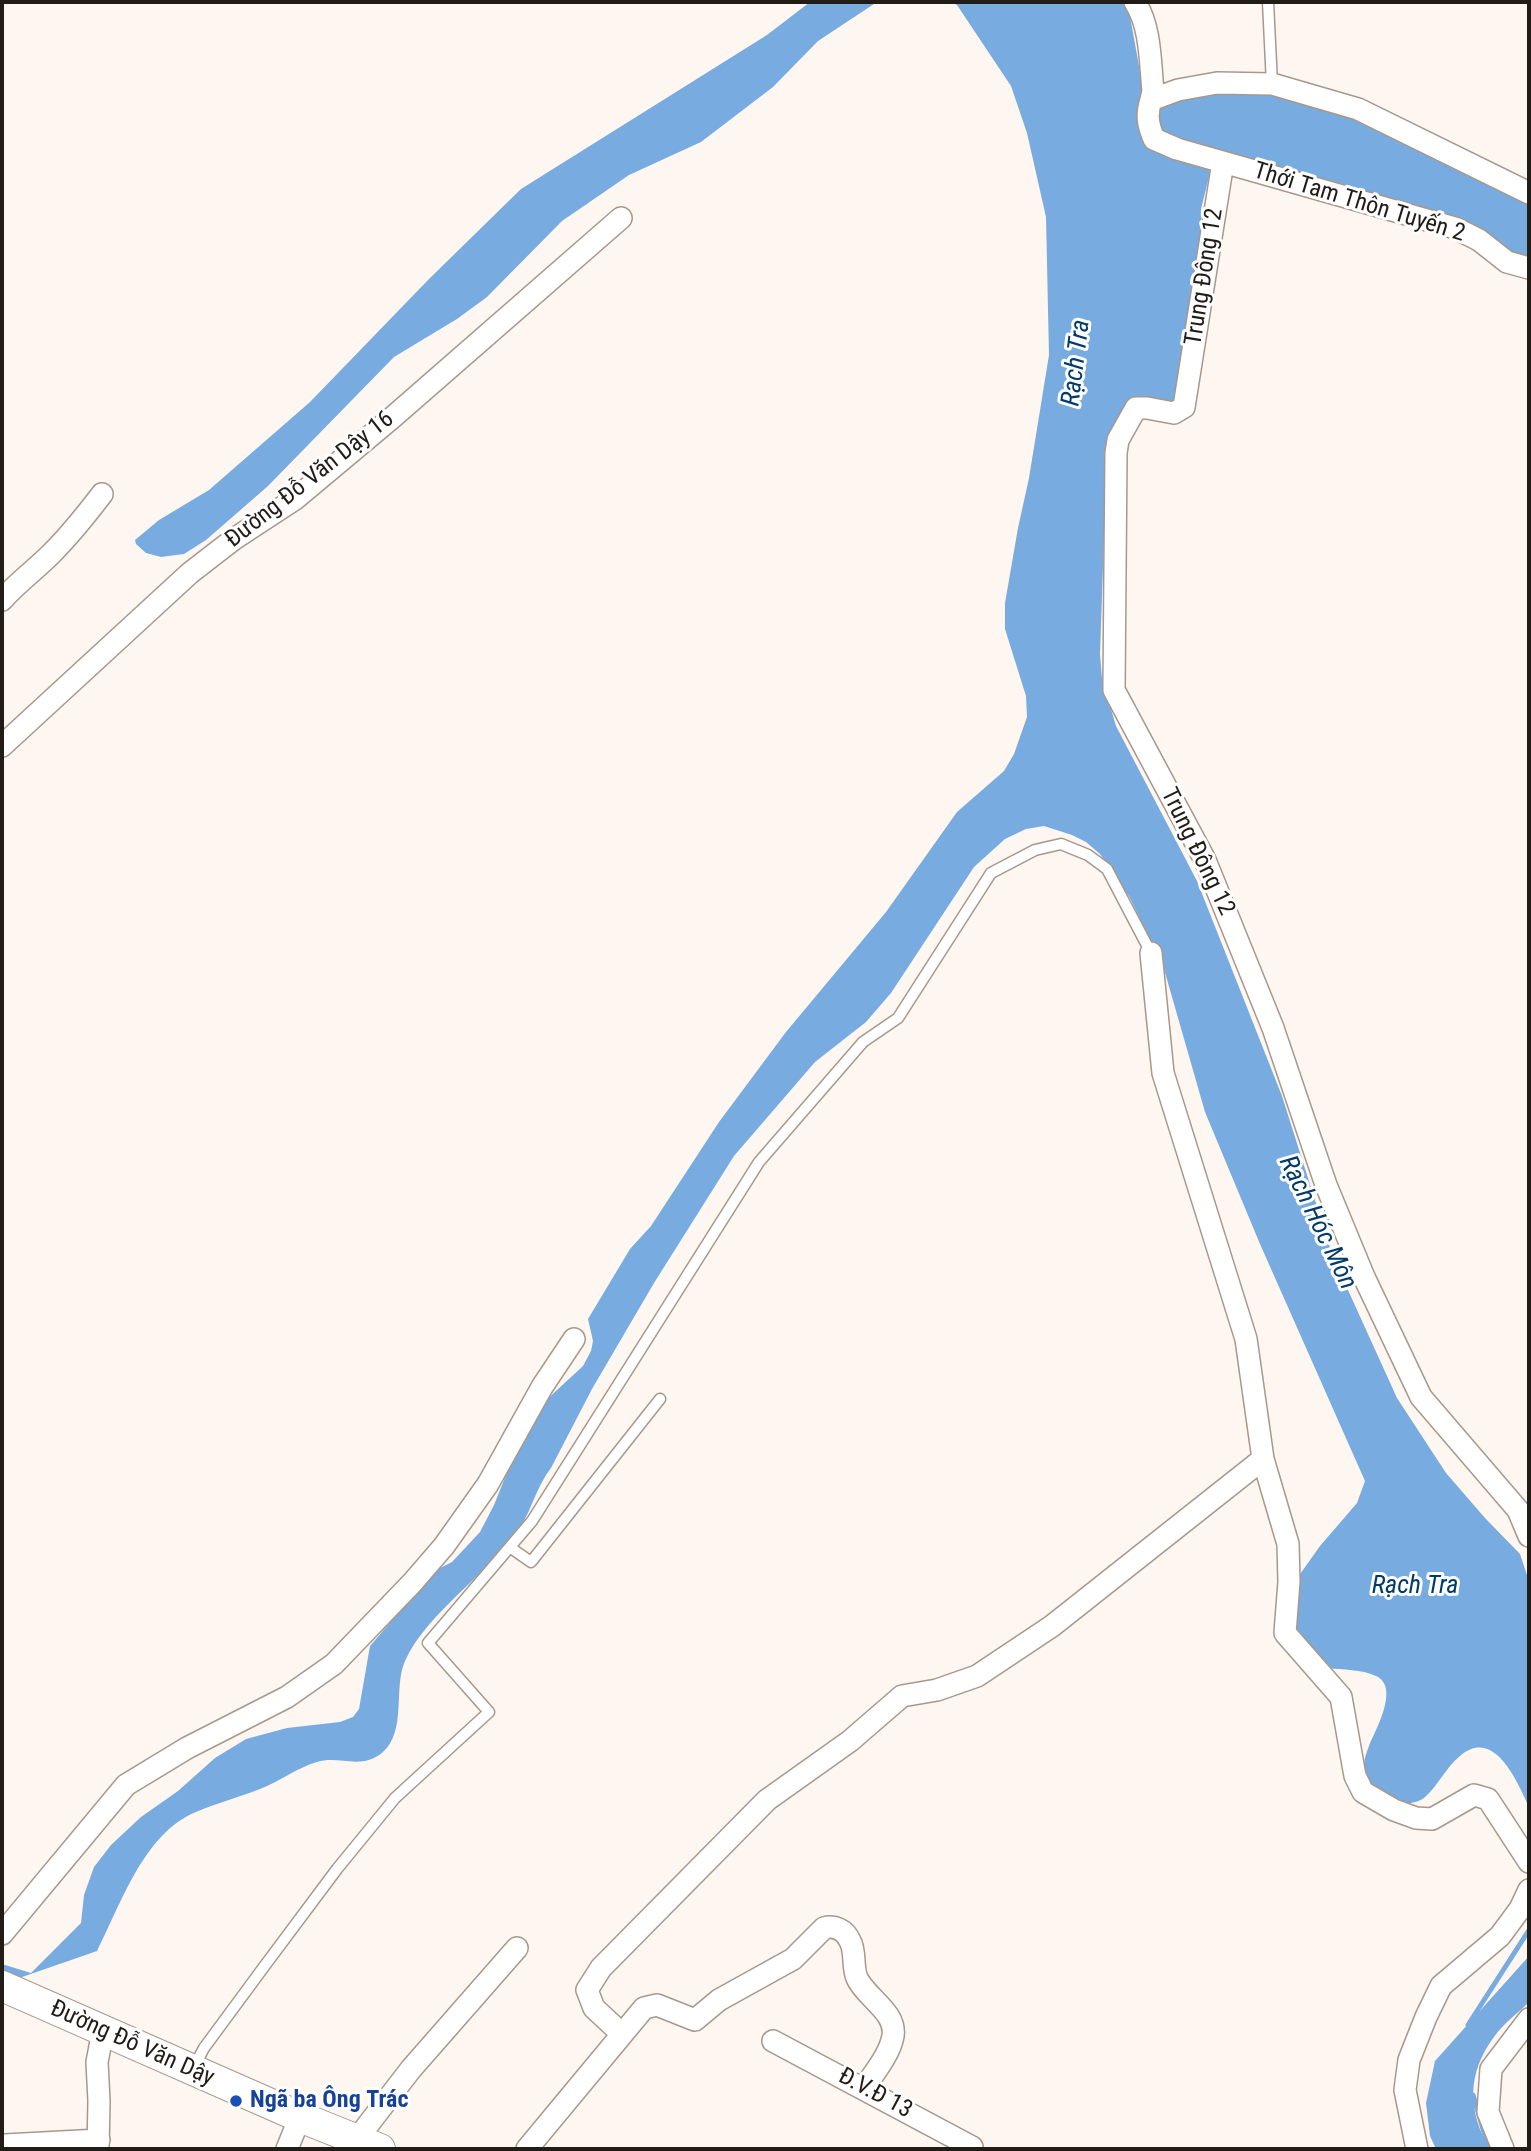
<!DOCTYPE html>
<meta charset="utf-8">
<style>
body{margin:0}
#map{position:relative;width:1531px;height:2151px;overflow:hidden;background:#fdf6f1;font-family:"Roboto Condensed",sans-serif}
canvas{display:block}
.frame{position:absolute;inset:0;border:4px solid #221c17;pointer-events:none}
</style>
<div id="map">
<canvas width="1531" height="2151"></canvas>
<div class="frame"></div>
</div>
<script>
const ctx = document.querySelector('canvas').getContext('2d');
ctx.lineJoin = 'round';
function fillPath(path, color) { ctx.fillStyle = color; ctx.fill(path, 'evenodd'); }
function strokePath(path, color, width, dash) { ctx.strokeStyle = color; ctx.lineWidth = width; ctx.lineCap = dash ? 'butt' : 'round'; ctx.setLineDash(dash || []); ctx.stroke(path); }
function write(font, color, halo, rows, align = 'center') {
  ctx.font = font + ' "Roboto Condensed",sans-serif'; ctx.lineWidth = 6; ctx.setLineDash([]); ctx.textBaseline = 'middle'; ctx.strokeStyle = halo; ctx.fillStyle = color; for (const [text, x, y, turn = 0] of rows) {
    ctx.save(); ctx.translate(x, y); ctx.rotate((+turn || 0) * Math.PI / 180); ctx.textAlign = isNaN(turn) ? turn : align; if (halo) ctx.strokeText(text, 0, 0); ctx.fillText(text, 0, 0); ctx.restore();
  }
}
fillPath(new Path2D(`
 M810 2H877L818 41 773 87 701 142 629 175 562 221 487 297 457 319 394 357 268 486 206 540 184 554 161 557 146 553 136 544 135 540 159 520 209 490 310 402 429 279 521 189 767 35Z
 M951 2H1124L1128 5 1144 94 1145 139 1209 166 1210 173 1201 209 1202 238 1177 399 1171 407 1152 402 1107 451 1100 654 1102 679 1116 726 1197 881 1282 1096 1333 1257 1397 1398 1446 1473 1485 1518 1520 1554 1529 1581V1807C1518 1784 1495 1726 1460 1756 1446 1767 1438 1786 1425 1797 1419 1803 1407 1803 1400 1805L1364 1783C1362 1770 1364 1758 1369 1746 1376 1729 1400 1687 1376 1676 1361 1669 1343 1670 1328 1668L1289 1623 1298 1577 1320 1546 1357 1503 1365 1481 1260 1244 1205 1112 1164 969 1130 898 1100 854 1086 842 1072 835 1044 826 1026 829 1005 839 974 867 891 993 866 1022 815 1062 734 1156 654 1283 592 1389 551 1468C536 1487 532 1510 519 1529 488 1575 428 1611 405 1661 393 1688 407 1730 383 1752 361 1771 340 1755 317 1762 296 1768 281 1781 260 1789 239 1797 217 1803 196 1812 144 1833 121 1904 97 1951L2 1984V1964L31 1973 81 1923 84 1895 94 1867 111 1845 141 1817 178 1791 215 1758 246 1739 287 1728 340 1722 353 1717 359 1709 370 1646 388 1625 424 1576 452 1562 480 1532 494 1505 517 1448 544 1402 583 1366 591 1351 593 1341 588 1319 630 1249 651 1226 719 1122 786 1032 886 912 957 812 1004 771 1014 754 1027 717 1026 696 1005 629V603L1018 528 1029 478 1049 355 1046 217 1027 133 1011 86 957 5Z
 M1245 90 1294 99 1358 116 1529 202V259L1158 132 1155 114C1171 90 1218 93 1245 90Z
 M1529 1956V2002C1518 2013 1503 2024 1494 2037 1467 2073 1467 2111 1490 2149H1436L1430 2136 1426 2103 1435 2061Z`), '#78abe0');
strokePath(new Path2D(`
 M1468 2025 1529 1930
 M1473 2095 1489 2149`), '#78abe0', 5);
const service = new Path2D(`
 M1268 2 1272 84
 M511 1548 531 1562 660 1399
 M194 2067 204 2048 266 1964 337 1869 395 1798 489 1712 428 1643 532 1521 759 1162 863 1042 898 1018 991 873 1035 850 1061 844 1088 855 1107 869 1151 953`);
const minor = new Path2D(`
 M1135 2C1151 27 1150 62 1153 91L1151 100
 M1223 162 1184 407 1174 413 1147 408H1136L1118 440 1116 453 1114 690 1205 860 1273 1028 1326 1185 1364 1277 1421 1397 1518 1510 1529 1536
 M1529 193 1358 109 1272 84 1217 83 1178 90 1151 100C1146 115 1148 125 1154 139L1177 149 1455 228 1479 240 1507 262 1529 268
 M2 600C17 583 35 570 51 554 70 535 86 515 102 494
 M2 746 190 573 234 539 295 499 393 417 621 218
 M1151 953 1163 1073 1246 1339 1263 1459 1288 1544 1289 1582 1285 1633 1341 1697 1355 1776 1363 1792 1394 1810 1416 1818 1432 1819 1474 1795 1488 1799 1529 1862
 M2 1934 126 1785 187 1748 287 1697 334 1664 412 1583 444 1546 488 1484 542 1387 574 1339
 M622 2034 594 2008 587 1990 601 1968 767 1800 850 1741 902 1696 937 1690 977 1676 1052 1626 1263 1459
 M773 2041 972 2147 970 2149
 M357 2139 411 2069 517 1948
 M5 2145 99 2140
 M98 2149 99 2101 97 2062 103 2031
 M287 2149 300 2117
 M527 2149 644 2008 657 2005 695 2020 719 2000 793 1959 824 1928C835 1925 845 1930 850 1941 856 1951 852 1967 857 1978 865 1997 897 2012 893 2036 890 2054 874 2073 864 2088
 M1417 2149 1405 2090 1409 2060 1426 2017 1441 1986 1500 1936 1520 1909 1529 1890
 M1503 2149 1488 2112 1491 2069 1529 2019`);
const secondary = new Path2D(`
 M2 1986 300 2117 380 2149`);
strokePath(service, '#a8988c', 13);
strokePath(minor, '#a8988c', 24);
strokePath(secondary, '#a8988c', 32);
strokePath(service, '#fff', 10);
strokePath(minor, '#fff', 21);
strokePath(secondary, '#fff', 30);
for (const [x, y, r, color] of [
 [236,2101,7,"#1a4fb4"]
]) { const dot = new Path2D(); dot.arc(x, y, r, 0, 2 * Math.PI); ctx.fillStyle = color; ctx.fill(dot); strokePath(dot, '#fff', 2.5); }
write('24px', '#221c17', '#fff', [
 ["Thới Tam Thôn Tuyến 2",1359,203,17],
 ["Trung Đông 12",1205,277,-81],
 ["Đường Đỗ Văn Dậy 16",310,480,-38],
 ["Trung Đông 12",1197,852,64],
 ["Đường Đỗ Văn Dậy",132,2044,24],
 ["Đ.V.Đ 13",875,2094,28]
]);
write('bold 24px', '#164399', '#fff', [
 ["Ngã ba Ông Trác",250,2101]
], 'left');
write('italic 26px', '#003b6b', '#fff', [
 ["Rạch Tra",1077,363,-83],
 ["Rạch Hóc Môn",1317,1223,64],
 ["Rạch Tra",1415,1586]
]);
</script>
